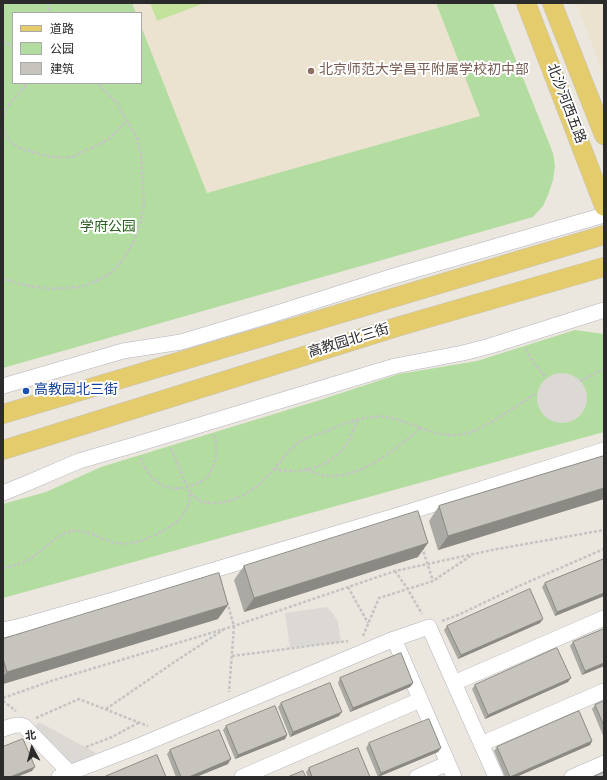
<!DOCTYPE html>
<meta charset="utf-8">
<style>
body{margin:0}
#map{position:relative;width:607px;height:780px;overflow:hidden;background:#ebe6de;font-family:Overpass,"Noto Sans SC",sans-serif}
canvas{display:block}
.frame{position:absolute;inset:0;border:4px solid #2b2b2b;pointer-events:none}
.legend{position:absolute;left:12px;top:12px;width:130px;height:72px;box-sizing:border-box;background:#fff;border:1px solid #aaa;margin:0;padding:5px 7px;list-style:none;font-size:12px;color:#2b2b2b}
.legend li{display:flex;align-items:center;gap:8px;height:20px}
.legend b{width:20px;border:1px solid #aaa}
.north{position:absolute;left:12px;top:728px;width:40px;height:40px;-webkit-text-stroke:3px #fff;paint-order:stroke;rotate:353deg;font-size:11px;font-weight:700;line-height:16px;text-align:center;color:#2b2b2b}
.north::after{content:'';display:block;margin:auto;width:14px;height:18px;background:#2b2b2b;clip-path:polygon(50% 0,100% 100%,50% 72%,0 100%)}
</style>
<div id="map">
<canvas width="607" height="780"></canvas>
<div class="frame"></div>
<ul class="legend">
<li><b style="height:5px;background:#e4cb6b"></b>道路</li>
<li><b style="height:11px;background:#b3dda0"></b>公园</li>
<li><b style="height:11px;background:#c7c4bd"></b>建筑</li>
</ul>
<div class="north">北</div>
</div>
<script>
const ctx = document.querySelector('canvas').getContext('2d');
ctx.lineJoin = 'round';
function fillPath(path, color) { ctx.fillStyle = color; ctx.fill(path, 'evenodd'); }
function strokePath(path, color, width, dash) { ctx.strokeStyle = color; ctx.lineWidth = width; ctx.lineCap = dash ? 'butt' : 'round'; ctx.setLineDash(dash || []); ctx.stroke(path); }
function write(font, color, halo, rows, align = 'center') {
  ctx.font = font + ' Overpass,"Noto Sans SC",sans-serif'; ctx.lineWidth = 4; ctx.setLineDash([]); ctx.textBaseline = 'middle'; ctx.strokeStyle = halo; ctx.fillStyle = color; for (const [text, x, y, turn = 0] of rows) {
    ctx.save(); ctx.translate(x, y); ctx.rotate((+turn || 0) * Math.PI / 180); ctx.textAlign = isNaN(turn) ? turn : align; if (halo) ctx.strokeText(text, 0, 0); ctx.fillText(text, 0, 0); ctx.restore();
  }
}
fillPath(new Path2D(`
 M132 3H436L480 116 207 193 141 26V13H136Z
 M576 3H604V76Z`), '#ebe3cf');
fillPath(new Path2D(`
 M3 3H132L136 13H13V83H141V26L207 193 480 116 436 3H493L553 153 555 166 553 180 548 195 543 206 533 217 3 368Z
 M575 330 604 334V432L3 598V504L46 492 101 467 320 400 399 374 477 361Z`), '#b3dda0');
fillPath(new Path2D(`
 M150 3H205L157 21Z`), '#c3e39d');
fillPath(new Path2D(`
 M537 398a25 25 0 1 1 50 0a25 25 0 1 1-50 0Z
 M327 607 334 615 338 622 341 642 290 648 285 613Z
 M39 722 96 753 75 768 32 728Z`), '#dcd9d5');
const minor = new Path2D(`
 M3 386 123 351 181 342 271 315 394 276 604 215
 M3 493 30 482 79 461 134 445 395 366 463 353 490 346 604 310
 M3 630 25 625 120 598 412 511 604 450
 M454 683 604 618
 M3 729C10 727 16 723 24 726L70 773 73 777
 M481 744 604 691
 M59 777 141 745 394 639
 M242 777 420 700
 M417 777 448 763
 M454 777 394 639 429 627 496 777
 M572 777 604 763`);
const major = new Path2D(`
 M526 3 604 206
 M552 3 604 135
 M3 414 604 235
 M3 450 400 326 604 267`);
strokePath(minor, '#b2b4bd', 16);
strokePath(major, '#c4c4c4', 20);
strokePath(new Path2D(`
 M48 3 50 13
 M3 41 13 48
 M3 120C4 104 20 95 27 83
 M3 128C7 141 15 147 29 151 42 155 60 160 74 156 80 154 85 150 91 148 98 145 106 141 112 136 117 131 122 125 127 120
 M3 279 29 286 51 289 80 287 96 281 111 273 123 260 133 243 140 222 144 205 141 155 137 138 117 103 97 83
 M526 349 531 359 546 378
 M580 381 604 369
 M171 448 188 489C193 499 202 503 212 503 238 503 258 488 274 469 283 459 291 446 304 439 312 436 321 433 329 430 348 422 370 413 391 418 413 423 434 437 458 435 476 433 491 422 507 412 517 406 527 399 537 393
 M140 458C144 465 148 474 155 480 167 491 182 490 195 484 200 482 205 480 208 476 217 464 218 448 214 435
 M274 469C302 475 332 467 348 442 352 435 355 427 358 419
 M307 470C315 473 322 476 330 476 361 478 398 447 421 428
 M422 547 433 581
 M3 568C14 566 25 563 34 556 47 547 57 534 72 531 85 528 102 540 116 543 135 546 155 536 171 526 175 523 179 520 182 516 188 509 189 502 190 493
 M395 571 407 588 422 614
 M348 587 368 623
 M227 602 234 626 229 692
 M442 621 458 615 519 586 604 549
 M363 636 379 598 433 581 472 555
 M232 656 348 641
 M3 698 51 681 234 626 395 571 492 550 604 530
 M3 701 16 711
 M106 709 173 663 223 630
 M36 718 79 699 148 726
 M86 747 112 737 138 723`), '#c4c4c4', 2.5, [3, 2]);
strokePath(minor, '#fff', 15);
strokePath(major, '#e4cb6b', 19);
fillPath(new Path2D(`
 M604 456V499L438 550 429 521 439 506Z
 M418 557 244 612 234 580 244 566Z
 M604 559V596L555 616 542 587 545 583Z
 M218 619 3 684V639Z
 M540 623 458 659 444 630 447 626Z
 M573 642 604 666 582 675 570 646Z
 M340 678 413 683 410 687 350 712 338 683Z
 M568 682 485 719 472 689 475 685Z
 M604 701V738L592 709 595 705Z
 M281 703 339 716 290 737 278 707Z
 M226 726 287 735 285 739 235 759 223 730Z
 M592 741 590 745 516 777H505L494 751 497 747Z
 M369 743 438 752 378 777 366 748Z
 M170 750 228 764 196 777H176L167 754Z
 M309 768 370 777H308L306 772Z`), '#aba9a3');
fillPath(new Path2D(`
 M604 488V499L438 550 448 536Z
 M428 543 418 557 244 612 254 598Z
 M604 593V596L555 616 557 612Z
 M228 605 218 619 3 684V677L7 672Z
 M543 619 540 623 458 659 461 655Z
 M604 663V666L582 675 585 671Z
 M571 678 568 682 485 719 488 715Z
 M413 683 410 687 350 712 353 708Z
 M342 712 339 716 290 737 293 732Z
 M287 735 285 739 235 759 238 755Z
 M592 741 590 745 516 777H510Z
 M441 748 438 752 378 777 381 773Z
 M231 759 228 764 196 777H189Z
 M35 767 32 771 17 777H10Z`), '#8b8984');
const building = new Path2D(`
 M604 456V488L448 536 439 506Z
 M418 511 428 543 254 598 244 566Z
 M604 559V593L557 612 545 583Z
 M219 573 228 605 7 672 3 659V639Z
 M530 589 543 619 461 655 447 626Z
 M604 629V663L585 671 573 642Z
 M557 648 571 678 488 715 475 685Z
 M401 653 413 683 353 708 340 678Z
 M330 683 342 712 293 732 281 703Z
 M604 701V726L595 705Z
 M275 706 287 735 238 755 226 726Z
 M579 711 592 741 510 777 497 747Z
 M429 719 441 748 381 773 369 743Z
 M219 730 231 759 189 777H181L170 750Z
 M23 739 35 767 10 777H3V747Z
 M358 748 370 777H312L309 768Z
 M157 755 166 777H104Z
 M303 771 306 777H288Z
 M604 772V777H593Z`);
fillPath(building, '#c7c4bd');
strokePath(building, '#8b8984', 1);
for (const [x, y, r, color] of [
 [311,71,4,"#8d6e63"],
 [26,391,4,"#1a4fb4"]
]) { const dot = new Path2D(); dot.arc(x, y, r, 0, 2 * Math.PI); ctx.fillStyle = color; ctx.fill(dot); strokePath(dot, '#fff', 1.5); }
write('14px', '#785e54', '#fff', [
 ["北京师范大学昌平附属学校初中部",319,71]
], 'left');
write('14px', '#2b2b2b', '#fff', [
 ["北沙河西五路",565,104,69],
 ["高教园北三街",349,342,-17]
]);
write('14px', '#2c6221', '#fff', [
 ["学府公园",108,228]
]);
write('14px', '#164399', '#fff', [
 ["高教园北三街",34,391]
], 'left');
</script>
